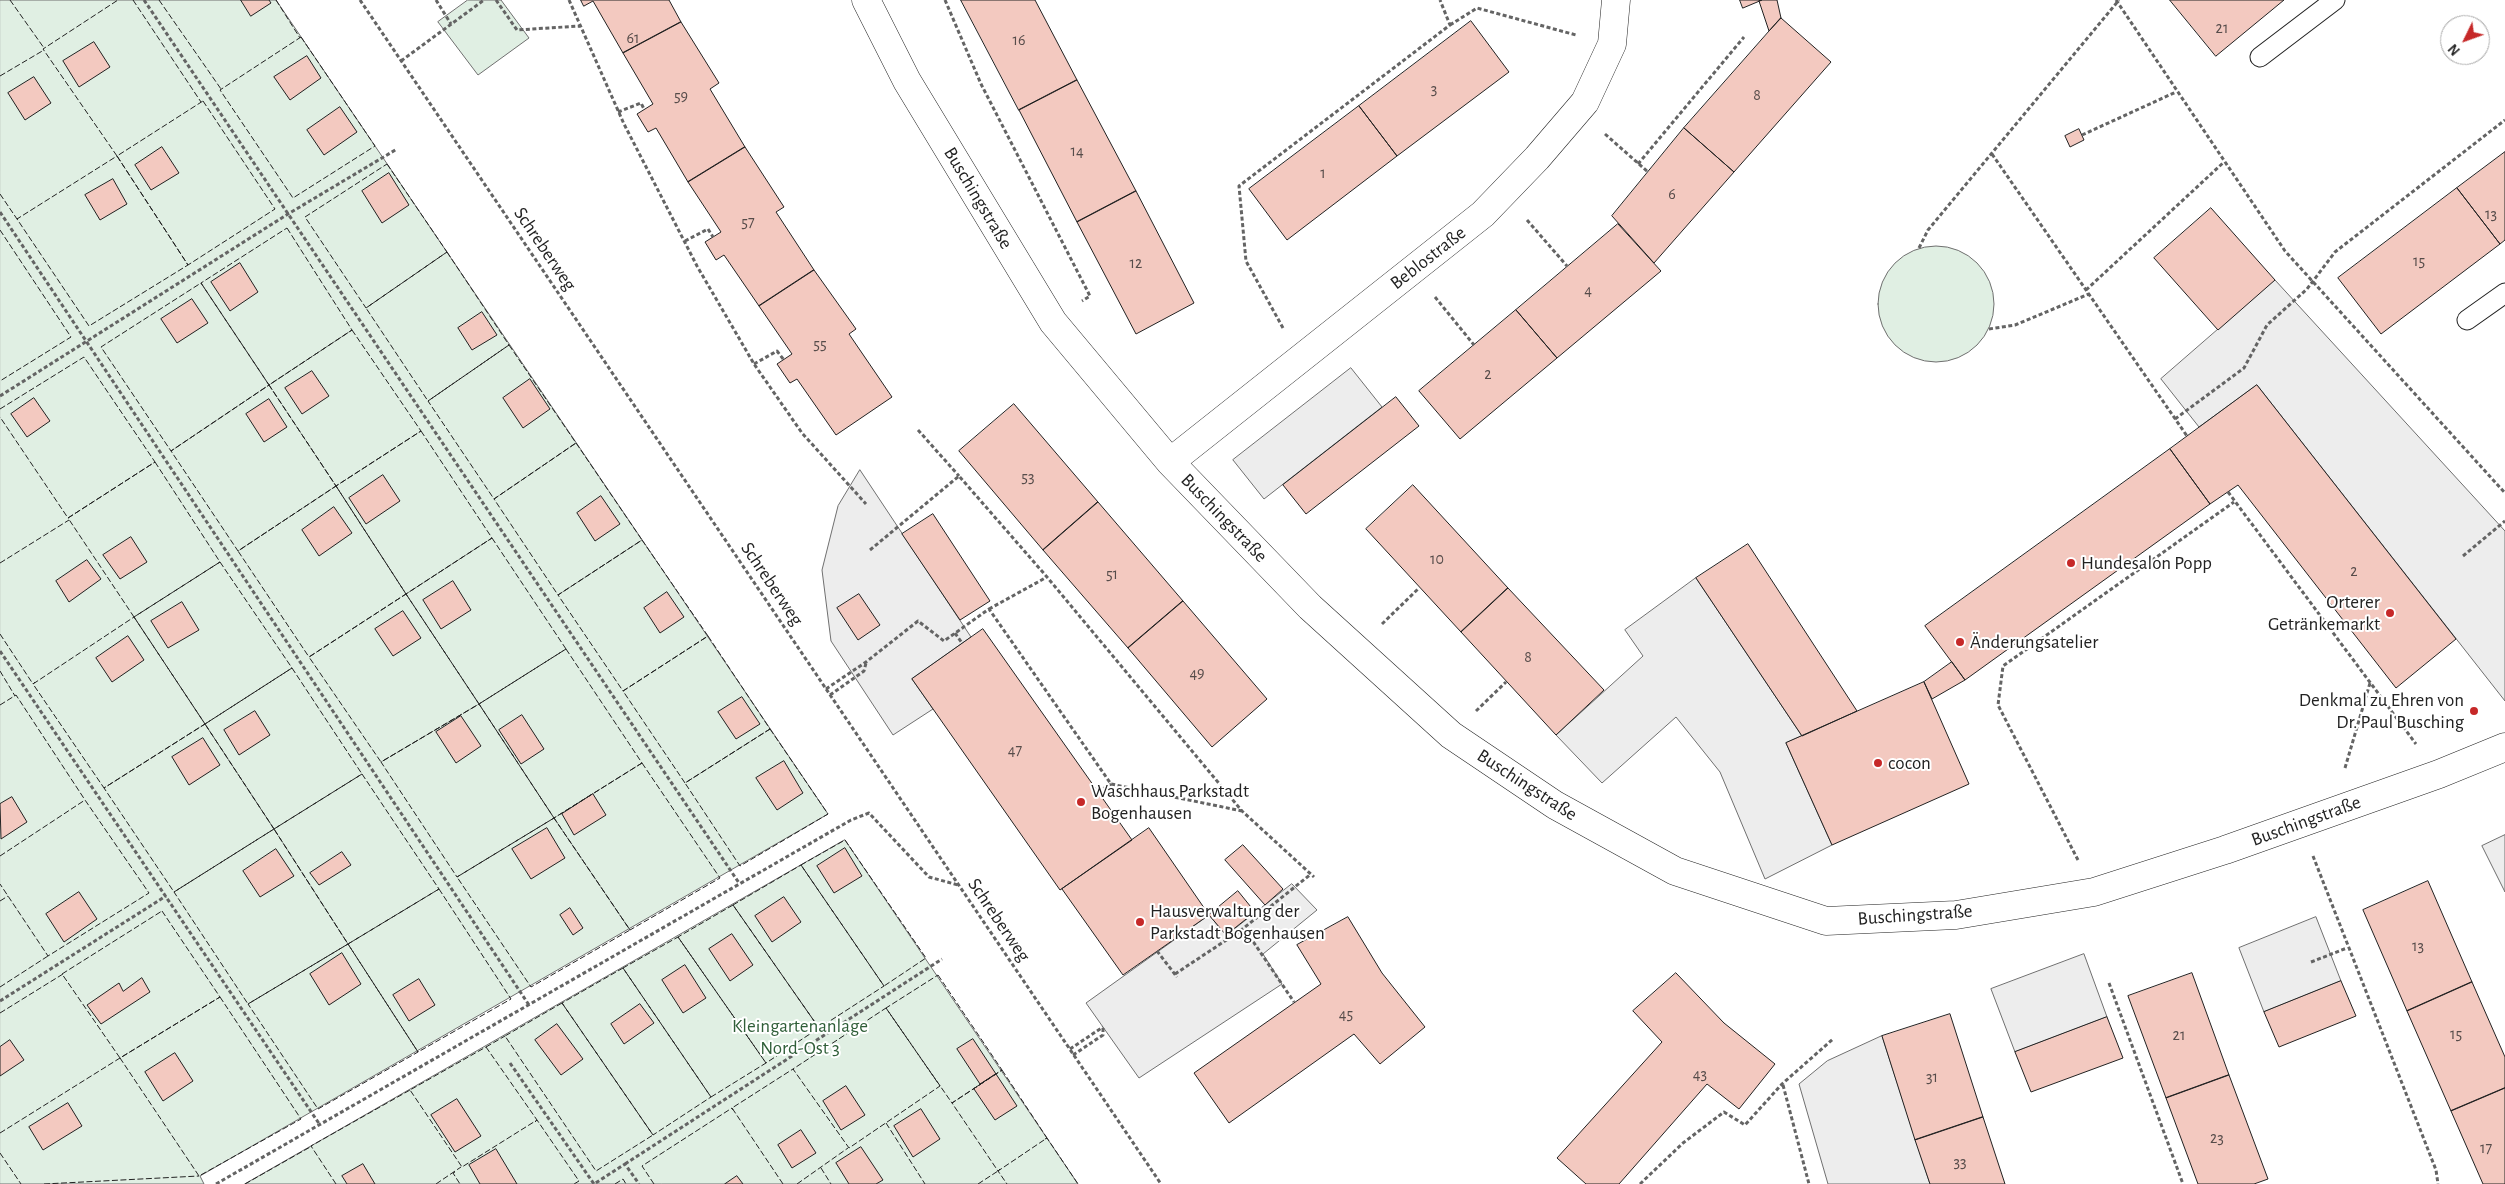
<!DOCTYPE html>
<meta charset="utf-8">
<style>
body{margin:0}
#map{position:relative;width:2505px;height:1184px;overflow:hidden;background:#fff;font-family:"Alegreya Sans",sans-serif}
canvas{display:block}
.north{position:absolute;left:2440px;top:15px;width:50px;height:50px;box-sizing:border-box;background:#fff;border:1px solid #a7a7a7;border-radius:50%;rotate:228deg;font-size:14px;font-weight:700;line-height:20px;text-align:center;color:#222}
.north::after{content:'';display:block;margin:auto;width:18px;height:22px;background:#c62828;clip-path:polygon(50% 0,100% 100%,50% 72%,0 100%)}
</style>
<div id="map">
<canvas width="2505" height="1184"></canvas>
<div class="north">N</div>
</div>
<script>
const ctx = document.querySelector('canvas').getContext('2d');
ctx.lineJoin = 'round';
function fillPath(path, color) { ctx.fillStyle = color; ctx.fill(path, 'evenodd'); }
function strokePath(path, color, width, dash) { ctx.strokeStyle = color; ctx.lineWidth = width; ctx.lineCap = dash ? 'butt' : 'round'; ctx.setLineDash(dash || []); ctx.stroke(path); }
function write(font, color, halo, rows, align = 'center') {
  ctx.font = font + ' "Alegreya Sans",sans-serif'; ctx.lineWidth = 4; ctx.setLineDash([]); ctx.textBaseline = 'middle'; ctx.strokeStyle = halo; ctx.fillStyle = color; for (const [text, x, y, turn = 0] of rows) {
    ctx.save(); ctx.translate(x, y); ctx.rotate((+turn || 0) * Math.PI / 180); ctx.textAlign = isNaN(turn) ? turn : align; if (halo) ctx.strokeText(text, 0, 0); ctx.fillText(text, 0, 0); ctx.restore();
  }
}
const green = new Path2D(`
 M0 0H276L828 814 200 1176 204 1184H0Z
 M468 0H501L529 38 478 75 438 22Z
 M1878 304a58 58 0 1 1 116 0a58 58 0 1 1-116 0Z
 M845 840 1078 1184H245Z`);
fillPath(green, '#e0efe3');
strokePath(green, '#6f6f6f', 1);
const parking = new Path2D(`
 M2275 280 2505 531V701L2257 385 2199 427 2161 379Z
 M1351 368 1382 407 1264 499 1233 460Z
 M860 470 971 637 912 679 933 709 893 735 831 641 822 570 838 506Z
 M1696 578 1802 736 1786 743 1832 845 1765 879 1720 772 1676 717 1602 783 1556 735 1643 656 1625 630Z
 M2505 835V892L2482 846Z
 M1292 884 1317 910 1263 954 1282 984 1139 1078 1086 1003 1209 915 1226 935Z
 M2316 917 2341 981 2264 1012 2239 948Z
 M2084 954 2107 1017 2015 1052 1991 989Z
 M1882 1036 1930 1184H1828L1799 1084 1827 1061Z`);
fillPath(parking, '#ededed');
strokePath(parking, '#6f6f6f', 1);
const building = new Path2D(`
 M241 0H269L271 3 251 16Z
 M581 0H669L681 22 623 53 593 1 584 6Z
 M961 0H1035L1077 80 1019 110Z
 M1740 0H1762L1743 8Z
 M1762 0H1777L1781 18 1769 31 1759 1Z
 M2170 0H2284L2216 56Z
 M1781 18 1831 62 1734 172 1684 128Z
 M1471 21 1509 72 1397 156 1359 106Z
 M681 22 719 83 710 89 745 147 688 182 656 128 648 132 637 114 653 104 623 53Z
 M94 42 110 67 79 87 63 61Z
 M307 56 321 78 290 100 274 77Z
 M34 77 51 103 25 120 8 93Z
 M1077 80 1136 191 1077 222 1019 110Z
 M1359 106 1397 156 1287 240 1249 189Z
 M340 107 357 132 324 155 307 130Z
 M1684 128 1734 172 1654 263 1612 216Z
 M2079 129 2084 140 2070 147 2065 136Z
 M162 147 179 173 151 190 135 165Z
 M745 147 784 207 776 212 814 270 759 306 724 255 716 260 705 242 721 232 688 182Z
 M2505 152V240L2500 244 2457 188Z
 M389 173 409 205 382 223 362 191Z
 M113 179 127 204 100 220 85 195Z
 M2457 188 2500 244 2381 334 2338 278Z
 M1136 191 1194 303 1136 334 1077 222Z
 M2211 208 2275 280 2218 330 2154 258Z
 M1618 224 1661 271 1557 358 1516 310Z
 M240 263 258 292 230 311 211 282Z
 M814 270 856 329 849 334 892 397 836 435 797 379 790 383 777 364 792 354 759 306Z
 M192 299 208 323 177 343 161 319Z
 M1516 310 1557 358 1460 439 1419 391Z
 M482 312 497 335 472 350 458 328Z
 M312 371 329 396 302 414 285 388Z
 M530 379 550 409 523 428 503 398Z
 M2257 385 2456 639 2396 688 2238 485 2210 504 2170 449Z
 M1396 397 1419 426 1306 514 1283 485Z
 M34 398 50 421 27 437 11 414Z
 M269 399 287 427 264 442 246 414Z
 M1014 404 1098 502 1043 550 959 451Z
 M2170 449 2210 504 1965 680 1925 626Z
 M383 475 400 501 366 524 349 498Z
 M1413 485 1508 588 1461 632 1366 529Z
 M601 496 620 524 595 541 577 513Z
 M1098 502 1183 601 1128 648 1043 550Z
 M334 507 352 533 319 556 302 530Z
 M933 514 990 601 960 620 902 534Z
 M131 537 147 562 120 579 103 555Z
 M1748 544 1857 711 1802 736 1696 578Z
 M87 560 101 579 69 602 56 581Z
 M453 581 471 610 441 629 423 600Z
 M1508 588 1604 690 1556 735 1461 632Z
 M667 592 684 617 660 633 644 608Z
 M859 594 880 625 858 640 837 608Z
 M1183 601 1267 699 1212 747 1128 648Z
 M182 602 199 630 168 648 151 621Z
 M403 611 421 638 393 656 375 629Z
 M983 629 1132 840 1060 890 912 679Z
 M128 636 144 660 112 682 96 658Z
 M1952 662 1965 680 1932 699 1924 682Z
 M1924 682 1969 784 1832 845 1786 743Z
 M742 697 760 724 736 739 718 712Z
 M255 711 270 735 239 755 224 730Z
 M522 715 544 749 521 764 499 730Z
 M461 716 481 746 456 763 436 732Z
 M203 738 220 765 189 785 172 757Z
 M784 761 803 793 777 810 756 778Z
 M593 794 606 815 574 835 562 814Z
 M12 797 27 822 1 839 0 804Z
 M547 828 565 858 531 879 512 849Z
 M1149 828 1209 915 1123 975 1062 889Z
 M1243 845 1283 889 1265 905 1225 860Z
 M845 848 862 876 834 893 817 866Z
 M276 849 294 876 260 897 243 871Z
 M342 852 351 865 319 885 310 873Z
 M2428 881 2472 982 2407 1011 2363 910Z
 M1238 891 1255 912 1226 935 1209 915Z
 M79 892 97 919 64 942 46 914Z
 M784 897 801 922 772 942 755 916Z
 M570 908 583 928 573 935 560 915Z
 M1348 917 1382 973 1425 1027 1380 1064 1354 1034 1229 1123 1194 1073 1321 984 1297 945Z
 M732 934 753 965 730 981 709 949Z
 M342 953 361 984 329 1005 310 974Z
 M685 965 706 998 683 1013 662 980Z
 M1676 973 1724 1023 1775 1064 1739 1109 1707 1084 1619 1184H1586L1557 1158 1662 1042 1633 1011Z
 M2192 973 2229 1075 2166 1098 2128 996Z
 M142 978 150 992 101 1024 87 1005 119 983 123 991Z
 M419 979 435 1005 409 1021 393 995Z
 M2341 981 2356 1016 2279 1047 2264 1012Z
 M2472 982 2505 1057V1088L2451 1111 2407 1011Z
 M640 1004 654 1023 624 1044 611 1024Z
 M1950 1014 1983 1117 1915 1140 1882 1036Z
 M2107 1017 2123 1058 2031 1092 2015 1052Z
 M557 1024 583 1059 561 1075 535 1040Z
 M973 1039 996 1074 980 1084 957 1049Z
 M10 1040 24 1060 0 1076V1047Z
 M175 1053 193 1081 163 1101 145 1072Z
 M996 1074 1017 1106 995 1120 974 1089Z
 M2229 1075 2268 1179 2254 1184H2198L2166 1098Z
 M846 1086 865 1115 841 1130 823 1101Z
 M2505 1088V1184H2483L2451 1111Z
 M457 1099 481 1136 455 1152 431 1115Z
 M68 1103 82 1126 43 1150 29 1127Z
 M921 1109 940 1139 913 1157 894 1126Z
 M1983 1117 2005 1184H1930L1915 1140Z
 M801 1130 816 1153 792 1168 778 1145Z
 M861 1147 883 1180 876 1184H849L836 1163Z
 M496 1149 517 1184H480L469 1165Z
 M363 1164 375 1184H347L342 1176Z
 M737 1176 743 1184H725Z`);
fillPath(building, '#f3c9c0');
strokePath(building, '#222', 1);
const service = new Path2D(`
 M2260 57 2335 0
 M2467 320 2505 293`);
const minor = new Path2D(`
 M866 0 907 81 1053 322 1170 462 1310 607 1451 735 1555 805 1675 871 1826 921 1956 915 2094 892 2225 850 2439 774 2505 747
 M1170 462 1483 214 1537 158 1585 102 1612 44 1616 0`);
strokePath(service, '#222', 21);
strokePath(minor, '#222', 29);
strokePath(new Path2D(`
 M144 0 739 883
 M360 0 1161 1184
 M436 0 451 24
 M496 0 517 30 580 26
 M569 0 624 124 697 266 754 364 802 433 866 504
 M945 0 981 84 1090 296 1082 301
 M2116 0 2285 251 2505 493
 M1450 25 1477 8 1576 35
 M401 61 484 0
 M618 112 641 103 644 109
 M1605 134 1648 172
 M2082 135 2176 92
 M1992 154 2187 436
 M1638 164 1744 37
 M0 212 529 1005
 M1527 220 1567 266
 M685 241 708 229 713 237
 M1919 248 1928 230 2119 0
 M2086 290 2224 162
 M1435 297 1474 345
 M1283 328 1246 261 1239 186 1450 25 1440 0
 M1989 329 2015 325 2089 294
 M754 364 777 351 784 360
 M0 396 288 214 397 149
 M2175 419 2244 368 2267 325 2307 289 2335 252 2505 120
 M918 430 959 476
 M2228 492 2416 744
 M870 550 959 476 1047 577 1242 811 1314 877
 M2463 556 2505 521
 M989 609 1047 577
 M1382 624 1419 588
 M955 633 962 643
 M0 651 320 1125
 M826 689 866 662 918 621 944 641 989 609 1111 784 1242 811
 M830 695 864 671 866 663
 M1476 711 1506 682
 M2345 768 2370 683
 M1098 792 1111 784
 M2313 856 2436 1170 2438 1184
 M2078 860 1998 705 2003 666 2234 502
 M1246 931 1294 1002
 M1157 951 1177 977
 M2311 962 2347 948
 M1175 974 1240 931 1311 874
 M2109 983 2183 1184
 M0 1001 166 896
 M1070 1049 1103 1027
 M1073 1055 1103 1035V1027
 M510 1063 594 1184 625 1164 639 1184
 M1783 1085 1809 1184
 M625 1164 942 959
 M216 1184 851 820 869 813 929 877 958 885
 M1640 1184 1683 1143 1724 1112 1745 1125 1782 1084 1833 1039`), '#646464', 3, [4, 2.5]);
strokePath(service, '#fff', 19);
strokePath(minor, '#fff', 28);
strokePath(new Path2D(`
 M10 0 44 48
 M133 0 201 102
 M159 0 221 89
 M276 0 300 38
 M301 37 375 146 293 198 220 90Z
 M0 76 44 50
 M203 101 275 209 188 265 117 156Z
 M117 156 188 265 89 326 17 219Z
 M117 156 43 49 118 0
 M387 164 447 252 366 308 305 217Z
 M0 194 17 219 19 218
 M287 228 352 330 269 385 201 283Z
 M0 230 71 337 0 381
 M447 252 509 345 428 401 366 308Z
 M201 283 269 385 171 451 101 347Z
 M352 330 421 431 336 486 269 385Z
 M509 345 576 443 494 499 428 401Z
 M269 385 336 486 238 551 171 451Z
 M0 409 84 357 155 462 68 518 0 417
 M421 431 492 538 406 594 336 486Z
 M576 443 642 540 558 595 494 499Z
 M155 462 220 562 134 617 68 518Z
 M336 486 406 594 309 657 238 551Z
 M492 538 566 649 479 704 406 594Z
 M642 540 708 636 623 691 558 595Z
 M220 562 292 668 205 724 134 617Z
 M0 563 69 520
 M406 594 479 704 381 762 309 657Z
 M134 617 205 724 104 788 33 684Z
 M0 634 33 684 35 682
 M708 636 770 729 685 783 623 691Z
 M566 649 642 763 554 818 479 704Z
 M292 668 362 774 274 829 205 724Z
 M0 671 15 696
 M479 704 554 818 457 877 381 762Z
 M0 705 16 695 85 800
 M205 724 274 829 174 892 104 788Z
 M770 729 828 814 740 866 685 783Z
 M642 763 720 878 630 930 554 818Z
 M362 774 439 889 348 944 274 829Z
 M554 818 630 930 531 987 457 877Z
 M274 829 348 944 248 1004 174 892Z
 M845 840 926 958 884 986 801 865Z
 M0 856 85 800 149 893 48 956 0 884
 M801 865 884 986 819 1028 733 905Z
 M439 889 511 999 418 1052 348 944Z
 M0 901 8 896
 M733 905 819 1028 766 1063 678 937Z
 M162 911 220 997 120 1058 62 974Z
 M678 937 766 1063 711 1097 623 968Z
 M348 944 418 1052 318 1109 248 1004Z
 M623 968 711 1097 653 1135 562 1003Z
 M938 975 1002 1070 952 1103 886 1008Z
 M0 987 48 956 47 954
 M220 997 301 1119 199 1176 120 1058Z
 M562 1003 653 1135 596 1171 505 1036Z
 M886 1008 940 1086 849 1148 793 1069Z
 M0 1013 63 974
 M486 1047 537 1120 462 1167 410 1090Z
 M486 1047 505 1036
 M1002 1070 1047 1138 998 1171 952 1103Z
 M535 1122 537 1120 579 1181 574 1184
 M886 1123 925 1184
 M0 1133 120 1058 121 1060
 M1045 1139 1047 1138 1078 1184
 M0 1153 21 1184
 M821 1168 831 1184
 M1000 1169 998 1171 1007 1184
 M455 1172 453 1173 460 1184
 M44 1184 199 1176
 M245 1184 312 1146
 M336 1184 311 1146 410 1090
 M436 1184 461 1167
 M615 1184 623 1179 626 1184
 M654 1184 642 1166 732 1108 733 1110
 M783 1184 732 1108 793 1069 794 1070
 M797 1184 848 1148
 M978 1184 998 1171`), '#222', 1, [6, 2.5]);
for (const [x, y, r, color] of [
 [2071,563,5,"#c62828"],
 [2390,613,5,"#c62828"],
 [1960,642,5,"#c62828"],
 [2474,711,5,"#c62828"],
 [1878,763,5,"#c62828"],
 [1081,802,5,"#c62828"],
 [1140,922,5,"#c62828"]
]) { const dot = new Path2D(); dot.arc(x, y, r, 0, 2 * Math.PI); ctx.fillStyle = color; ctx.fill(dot); strokePath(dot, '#fff', 2); }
write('16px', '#564c4a', null, [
 ["21",2222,28],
 ["61",633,38],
 ["16",1019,40],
 ["3",1434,89],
 ["8",1757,95],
 ["59",681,96],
 ["14",1077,151],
 ["1",1323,173],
 ["6",1672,194],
 ["13",2491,214],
 ["57",748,222],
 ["15",2419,261],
 ["12",1136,263],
 ["4",1588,290],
 ["55",820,344],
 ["2",1488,374],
 ["53",1028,477],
 ["10",1437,559],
 ["2",2354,571],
 ["51",1112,574],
 ["8",1528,657],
 ["49",1197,673],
 ["47",1015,750],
 ["13",2418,946],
 ["45",1346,1014],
 ["15",2456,1034],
 ["21",2179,1035],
 ["43",1700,1074],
 ["31",1932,1077],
 ["23",2217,1138],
 ["17",2486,1148],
 ["33",1960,1162]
]);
write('19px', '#222', '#fff', [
 ["Buschingstraße",978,198,59],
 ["Schreberweg",545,249,56],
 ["Beblostraße",1428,258,-38],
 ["Buschingstraße",1224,518,46],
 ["Schreberweg",772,584,56],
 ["Buschingstraße",1527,785,33],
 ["Buschingstraße",2306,821,-20],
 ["Buschingstraße",1915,915,-4],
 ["Schreberweg",999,920,56]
]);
write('19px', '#222', '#fff', [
 ["Hundesalon Popp",2081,563],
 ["Orterer",2380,602,"right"],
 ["Getränkemarkt",2380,624,"right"],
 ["Änderungsatelier",1970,642],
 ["Denkmal zu Ehren von",2464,700,"right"],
 ["Dr. Paul Busching",2464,722,"right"],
 ["cocon",1888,763],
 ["Waschhaus Parkstadt",1091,791],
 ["Bogenhausen",1091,813],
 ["Hausverwaltung der",1150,911],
 ["Parkstadt Bogenhausen",1150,933]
], 'left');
write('19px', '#2f5e38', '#fff', [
 ["Kleingartenanlage",800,1026],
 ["Nord-Ost 3",800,1048]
]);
</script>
